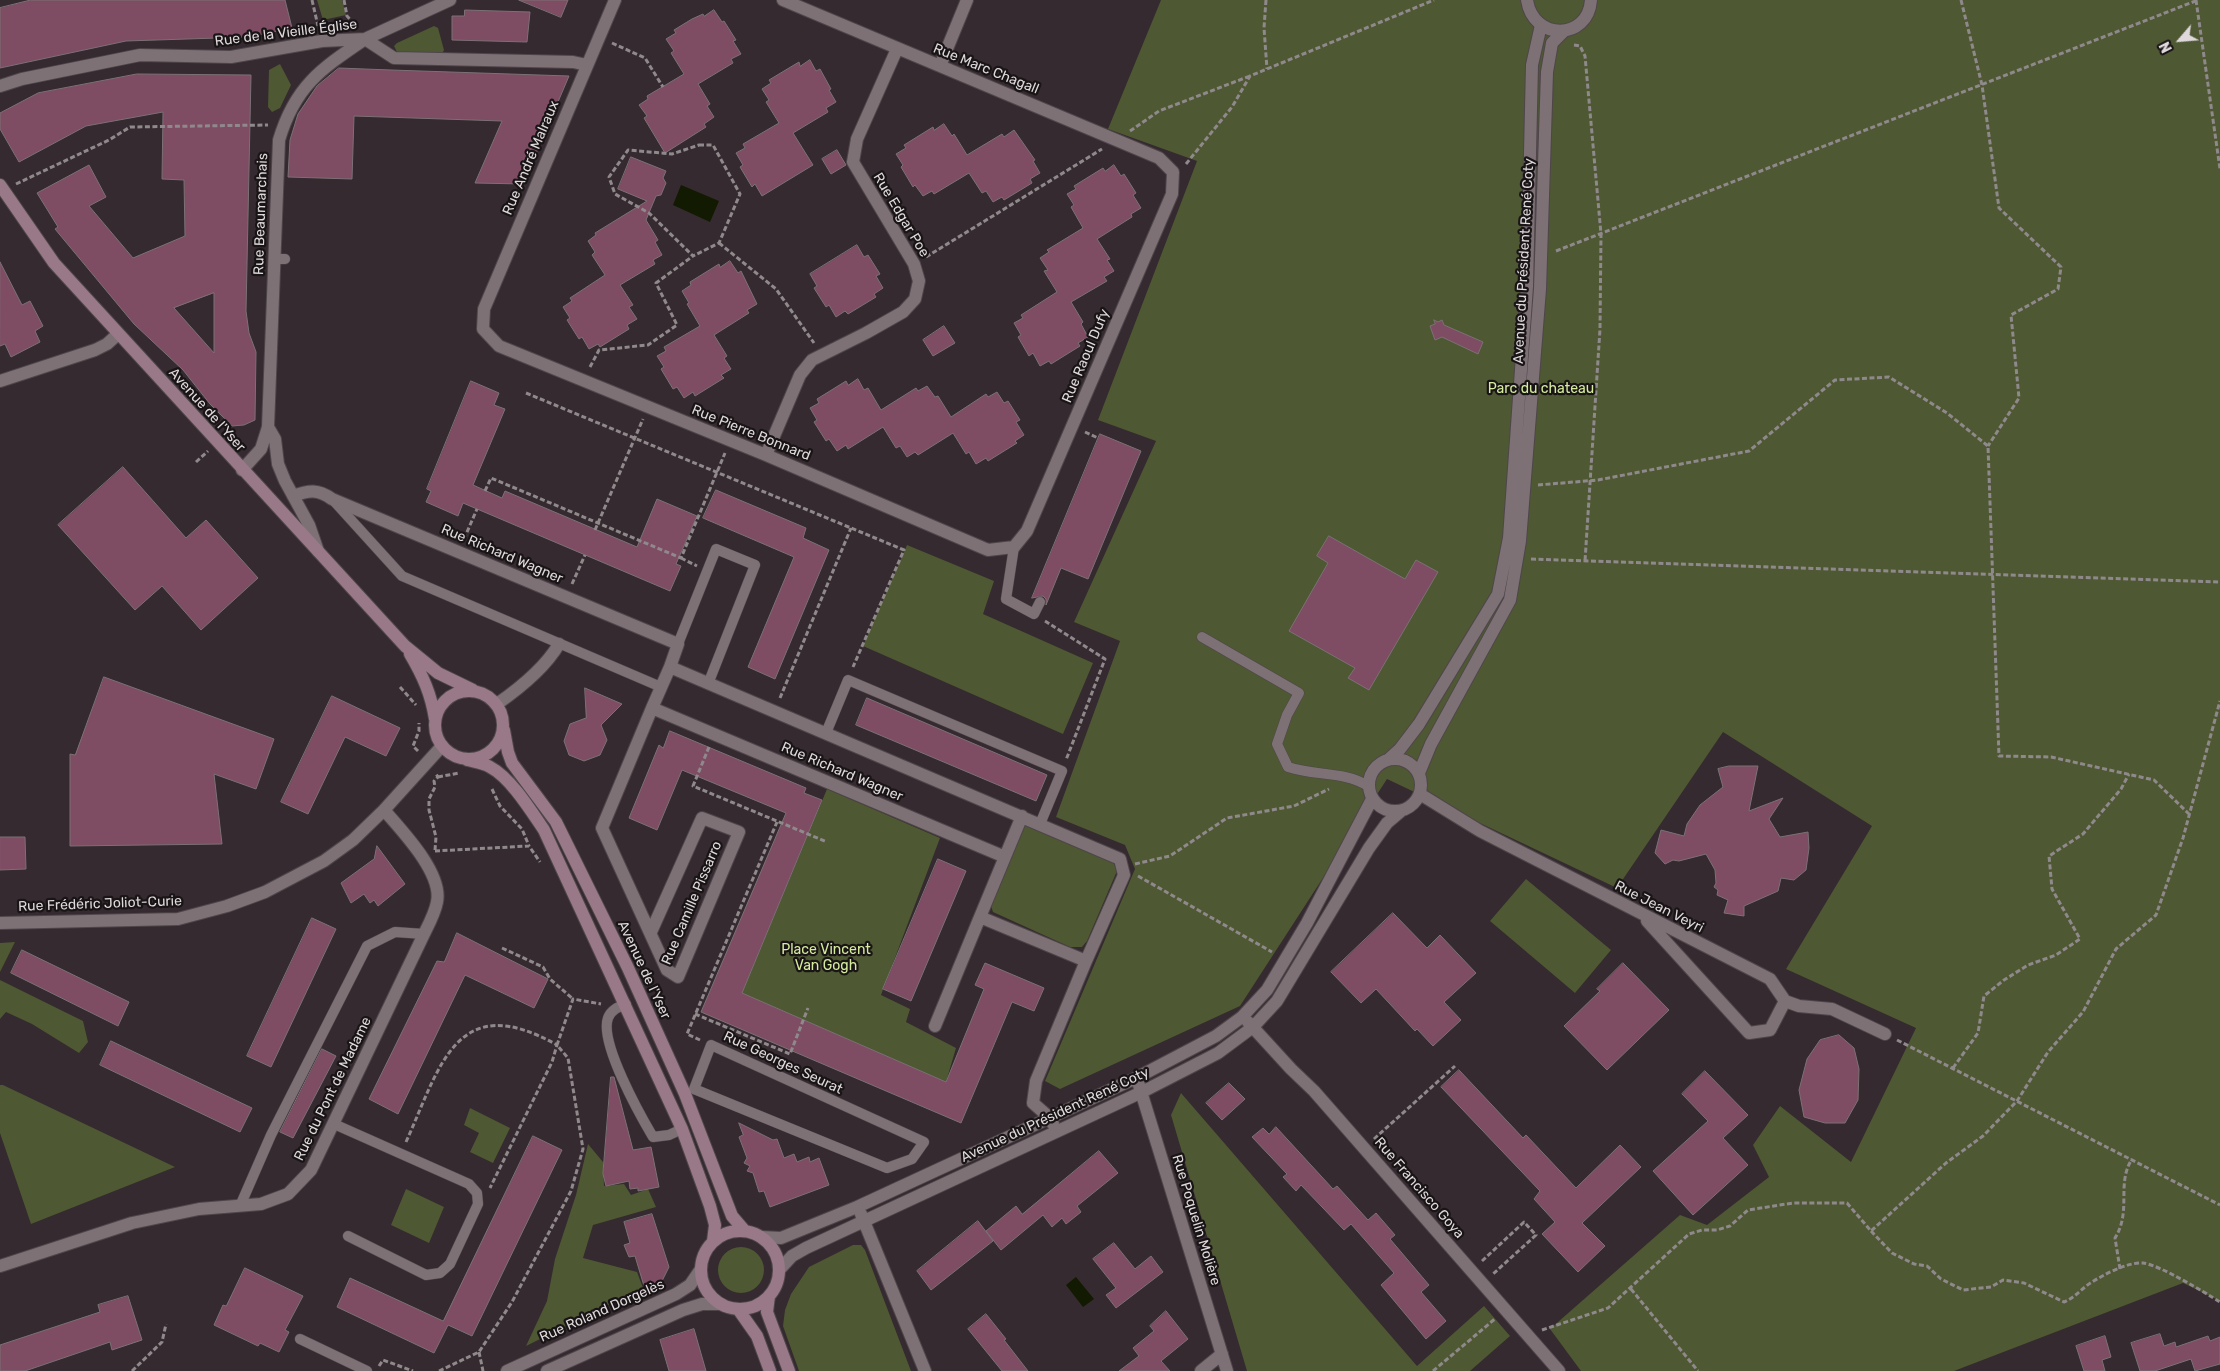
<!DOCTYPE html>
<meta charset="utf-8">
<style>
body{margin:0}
#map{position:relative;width:2220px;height:1371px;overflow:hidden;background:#342a2f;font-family:Rubik,sans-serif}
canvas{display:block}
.north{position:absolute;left:2155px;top:15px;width:50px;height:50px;-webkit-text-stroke:4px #191416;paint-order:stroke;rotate:243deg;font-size:14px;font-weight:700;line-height:20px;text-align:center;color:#dfd9db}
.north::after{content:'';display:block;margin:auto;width:18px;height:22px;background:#dfd9db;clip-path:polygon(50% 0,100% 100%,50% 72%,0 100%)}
</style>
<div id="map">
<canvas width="2220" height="1371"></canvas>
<div class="north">N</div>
</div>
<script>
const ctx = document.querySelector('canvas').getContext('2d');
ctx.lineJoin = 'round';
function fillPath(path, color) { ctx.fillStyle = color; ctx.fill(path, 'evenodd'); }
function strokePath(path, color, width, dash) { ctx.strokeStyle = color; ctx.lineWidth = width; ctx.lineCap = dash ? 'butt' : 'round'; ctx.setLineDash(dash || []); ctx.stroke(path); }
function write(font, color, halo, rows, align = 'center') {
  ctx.font = font + ' Rubik,sans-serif'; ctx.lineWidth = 4.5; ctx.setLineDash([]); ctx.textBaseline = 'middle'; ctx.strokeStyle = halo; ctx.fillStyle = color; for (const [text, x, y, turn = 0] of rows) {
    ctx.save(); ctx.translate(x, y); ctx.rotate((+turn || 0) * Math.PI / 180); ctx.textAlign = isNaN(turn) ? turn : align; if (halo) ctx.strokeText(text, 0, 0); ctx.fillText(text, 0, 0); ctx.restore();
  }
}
fillPath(new Path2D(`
 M317 0H342L346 15 323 20Z
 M1161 0H2220V1301L2183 1283 1954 1371H1581L1550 1329 1680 1215 1707 1225 1769 1177 1753 1145 1780 1106 1851 1162 1916 1028 1786 969 1872 826 1723 732 1617 888 1387 779 1240 1006 1060 1089 1045 1081 1135 869 1125 845 1056 817 1120 641 1074 622 1156 441 1098 420 1197 161 1108 129Z
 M434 26 438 28 444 50 442 54 397 52 394 46 397 43Z
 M280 64 291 85 280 108 272 112 268 107 269 70Z
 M907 545 994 581 983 614 1093 663 1063 734 863 646Z
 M827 789 940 838 881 995 910 1009 906 1022 956 1048 946 1082 742 993Z
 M1022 816 1112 859 1117 871 1087 941 1082 947H1070L993 912 991 906Z
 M1526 879 1611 950 1575 993 1490 921Z
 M15 942 0 972V943Z
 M0 980 83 1021 88 1042 79 1053 32 1024 6 1012 0 1019Z
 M0 1085H3L175 1167 31 1224 0 1133Z
 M1181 1093 1417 1366 1484 1306 1510 1336 1470 1371H1247L1171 1115Z
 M470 1108 510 1128 493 1163 470 1152 479 1133 464 1125Z
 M588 1144 603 1162 604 1186 624 1184 631 1195 648 1189 656 1207 593 1225 583 1258 637 1272 643 1288 526 1346 547 1301 555 1259 576 1195Z
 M406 1189 444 1207 429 1243 391 1225Z
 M853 1245H861L865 1250 911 1371H799L783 1326 785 1310 791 1294 809 1267Z
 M718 1270a23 23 0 1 1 46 0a23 23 0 1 1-46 0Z`), '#4e5833');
fillPath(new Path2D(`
 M681 185 719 201 710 222 673 205Z
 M1076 1277 1094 1299 1083 1307 1066 1285Z`), '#131a02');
const building = new Path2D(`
 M31 0H285L292 28 248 37 126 41 0 68V8Z
 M519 0H568L561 17Z
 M465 10 530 12 527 42 452 40V16H464Z
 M714 10 722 22 724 21 736 40 733 41 741 54 731 59 733 63 698 84 710 104 707 106 714 117 704 124 706 127 665 153 644 118 647 116 639 105 648 99 647 96 684 74 671 53 674 51 666 39 676 33 674 30 692 19 703 14 704 16Z
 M810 60 816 71 820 69 831 89 829 90 836 102 826 108 828 112 793 133 813 165 762 196 755 184 752 187 740 167 743 165 736 153 745 148 743 144 779 123 766 102 769 100 762 89 771 83 769 80 799 62 800 66Z
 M339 68 391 70 569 76 523 184 475 183 502 121 354 116 352 179 288 177 290 140 298 114 317 86Z
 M137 74 251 75 246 311 249 333 256 352 255 420 244 425 232 426 210 404 183 370 134 324 55 229 58 227 37 193 89 165 106 197 89 206 133 258 185 236 184 180 162 179 163 112 86 126 19 162 0 129V113L38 93ZM214 293V353L174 308Z
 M944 124 952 136 954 134 967 155 1002 134 1004 137 1014 130 1035 160 1033 161 1040 173 1030 179 1032 183 1004 200 1002 197 993 202 986 191 982 193 969 173 934 194 932 191 923 196 915 185 913 187 901 167 903 165 896 154 906 148 904 145 933 127 934 130Z
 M837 150 846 165 831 174 822 159Z
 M631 157 666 171 663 178 666 183 661 195 656 196 646 220 658 240 655 242 662 255 653 260 655 264 620 285 633 305 629 307 637 319 627 325 629 329 600 347 598 344 589 349 582 337 579 339 567 320 570 318 563 307 572 301 570 298 605 275 592 255 595 252 588 241 596 235 595 233 647 201 618 189Z
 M1114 165 1121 176 1124 174 1136 193 1133 195 1141 208 1131 214 1132 217 1097 239 1110 259 1107 260 1114 271 1104 277 1107 281 1071 302 1083 322 1081 324 1088 337 1078 343 1080 346 1051 364 1049 361 1040 366 1033 353 1029 356 1018 337 1021 335 1014 323 1023 318 1021 315 1057 292 1044 271 1048 270 1040 258 1049 252 1047 250 1083 228 1071 207 1074 205 1067 194 1076 189 1074 186 1103 168 1105 171Z
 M857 245 864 257 868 255 880 274 876 276 883 288 874 294 876 297 848 314 845 311 836 317 829 305 826 307 814 288 817 286 810 274Z
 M730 261 738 273 741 271 757 304 747 310 749 313 714 335 727 356 724 358 731 369 721 375 724 378 695 396 693 392 684 398 677 387 673 389 661 369 664 367 657 356 666 351 664 347 700 326 687 304 689 303 682 291 691 285 690 282 719 264 720 267Z
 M0 262 22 305 30 301 43 326 35 331 40 342 11 357 5 344 0 346Z
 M1434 320 1438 322 1442 320 1444 325 1483 342 1478 354 1442 337 1435 340 1430 326 1435 324Z
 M944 326 955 343 933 356 923 340Z
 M858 379 864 390 868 388 881 410 916 388 918 391 927 386 935 397 938 396 951 417 986 394 988 397 997 392 1004 403 1008 401 1020 420 1016 422 1024 435 1015 441 1017 443 988 461 986 458 976 464 969 452 966 454 953 433 918 455 915 452 907 457 900 446 896 448 883 427 848 449 846 445 837 451 829 439 826 441 814 422 817 420 810 408 819 403 817 399 846 381 848 385Z
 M471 381 499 393 494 405 505 409 473 485 502 498 505 491 637 547 657 499 697 516 676 564 681 566 670 591 463 503 458 516 426 502 431 491 427 489Z
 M1100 434 1141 451 1088 579 1061 568 1046 605V599L1043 596 1032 598Z
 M123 467 186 538 206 520 258 578 201 630 162 586 135 610 58 525Z
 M716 490 806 528 803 538 829 550 775 679 748 667 794 557 703 518Z
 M1329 536 1405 579 1416 560 1438 572 1369 690 1348 678 1355 668 1289 631 1328 563 1317 556Z
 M104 677 274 739 256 789 214 774 222 844 70 846V754L75 755Z
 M585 688 622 704 601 725 607 740 600 755 584 761 569 755 564 741 570 724 586 718Z
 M332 696 400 728 386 756 345 737 308 814 281 802Z
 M867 698 1047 775 1036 801 856 725Z
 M670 731 806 788 804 793 822 800 742 993 946 1082 984 989 975 985 985 963 1044 988 1034 1011 1012 1002 961 1123 701 1012 786 813 682 770 657 830 629 818 659 745 663 748Z
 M1729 766H1758L1749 811 1783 798 1769 819 1780 837 1808 832 1809 848 1806 870 1794 880 1781 878 1778 891 1744 906V916L1724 913 1728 900 1717 895 1718 890 1714 887 1716 883 1715 870 1706 854 1679 861 1673 860 1665 864 1655 853 1661 830 1684 836 1687 824 1700 805 1723 787 1718 769Z
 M0 837H25L26 869 0 870Z
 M377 846 405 884 378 906 374 900 370 903 364 894 351 903 341 883 374 859Z
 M938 859 966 871 911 1001 883 989Z
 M1393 913 1427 948 1440 935 1476 973 1444 1002 1461 1020 1433 1046 1417 1029 1415 1031 1376 989 1361 1003 1331 972Z
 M312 918 336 929 271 1067 247 1056Z
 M457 933 548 979 534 1008 465 975 398 1114 369 1099 437 961 444 962Z
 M22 950 129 1002 118 1026 11 973Z
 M1623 963 1669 1010 1607 1070 1564 1026 1600 991 1597 989Z
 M1839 1035 1854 1048 1859 1069 1858 1100 1845 1123H1825L1804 1117 1799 1090 1807 1059 1820 1040Z
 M111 1041 252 1108 240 1132 100 1065Z
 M322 1049 336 1056 293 1138 280 1132Z
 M1459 1070 1523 1138 1526 1135 1576 1188 1620 1145 1641 1167 1582 1223 1605 1246 1578 1272 1542 1234 1555 1222 1534 1199 1540 1191 1441 1087Z
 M1705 1071 1748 1115 1723 1138 1748 1165 1693 1215 1653 1171 1708 1121 1682 1094Z
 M611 1077H614L633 1150 651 1147 659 1187 638 1191V1188L630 1189 629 1181 606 1186 603 1174Z
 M1229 1083 1245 1099 1222 1120 1206 1103Z
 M739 1123 773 1140 777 1139 784 1158 794 1154 797 1162 809 1157 810 1162 819 1158 829 1185 770 1207 764 1191 759 1192 753 1173 747 1171 750 1166 744 1163 747 1158 739 1137 743 1135Z
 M1276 1127 1333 1189 1337 1186 1368 1220 1376 1213 1395 1235 1390 1239 1429 1285 1421 1292 1446 1321 1426 1339 1381 1285 1394 1273 1351 1224 1344 1230 1301 1185 1296 1191 1283 1177 1287 1174 1252 1137 1263 1128 1269 1134Z
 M533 1136 562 1150 472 1336 448 1325 434 1353 337 1307 350 1278 443 1321Z
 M1099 1151 1118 1173 1077 1206 1081 1212 1066 1224 1062 1218 1052 1227 1043 1215 1001 1250 986 1231 1016 1206 1022 1214Z
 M652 1214 669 1267 662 1281 644 1286 635 1256 629 1257 624 1245 630 1243 624 1222Z
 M978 1221 993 1241 931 1290 917 1271Z
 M1114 1243 1135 1269 1151 1256 1163 1272 1116 1308 1106 1295 1116 1288 1093 1259Z
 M245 1268 303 1296 285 1330 289 1332 279 1352 260 1343 258 1346 214 1325 223 1305 226 1306Z
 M128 1296 142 1340 112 1350 110 1342 25 1371H0V1345L100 1312 98 1305Z
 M1166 1311 1188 1339 1161 1361 1170 1371H1119L1139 1356 1133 1348 1154 1331 1150 1326Z
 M986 1314 1006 1339 1004 1340 1028 1371H1002L968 1329Z
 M694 1329 706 1371H669L660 1340Z
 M2160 1334 2164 1346 2175 1342 2176 1347 2208 1336 2210 1341 2220 1337V1364L2195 1371 2191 1359 2155 1371H2140L2131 1343Z
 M2105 1336 2111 1357 2102 1360 2105 1371H2084L2076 1346Z`);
fillPath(building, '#7e4c63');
strokePath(building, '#7c7175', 1);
const lane = new Path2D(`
 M274 259H285
 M333 500 402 576 661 687
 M1014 547 1006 599 1034 614 1040 602
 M1202 637 1299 693 1287 715 1277 744 1288 767C1314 776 1345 771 1368 786
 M678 644 716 549 755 565 708 684
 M826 733 848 680 1062 771 1040 824
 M626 1004C618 1007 611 1010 608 1018 599 1042 640 1115 653 1137L669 1135 682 1129
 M711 1045 924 1142 912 1159 887 1168 694 1089Z
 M334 1124 469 1184 477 1193 478 1204 450 1264 440 1273 426 1275 348 1236
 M240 1206 271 1135 367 946 395 932 424 934
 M300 1339 367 1371`);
const street = new Path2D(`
 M615 0 484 309 483 329 499 346 766 455 988 550 1014 547 1027 531 1172 194 1173 172 1159 158 783 0
 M1527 0C1533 41 1588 41 1591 0
 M940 66 967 0
 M0 86 22 79 140 55 231 57 322 41 365 39 450 0
 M0 381 95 350 107 344 118 334
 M268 427 275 439 278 464 285 481 309 525 318 551
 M766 455 800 375 812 360 866 333 903 312 915 299 919 281 914 264 853 162 857 139 897 49
 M242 470 261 449 268 427 279 140C295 86 321 69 365 39L394 58 573 62 587 65
 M293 496C309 490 318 489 332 499L678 644 670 667
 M497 704C520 688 545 668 559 644
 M1369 785a26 26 0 1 1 52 0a26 26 0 1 1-52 0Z
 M1389 759 1400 749 1419 724 1498 594 1509 538 1527 286 1532 65 1541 25
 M1419 773 1431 744 1510 600 1520 541 1540 289 1547 72 1552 43 1564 31
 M1420 794 1480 831 1770 979 1785 1001 1799 1006 1832 1009 1885 1034
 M1022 816 980 917 1086 961 1036 1081 1033 1103 1050 1118 1053 1124
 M1005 857 652 708 670 667 1120 859 1124 875 1086 961
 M1647 921 1749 1033 1770 1030 1785 1001
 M0 923 178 919 227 906 265 892 324 861 353 840 384 810 442 746
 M651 932 702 818 739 832 678 977 667 970 602 828 652 708
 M1248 1022 1291 1069 1314 1091 1559 1371
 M935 1026 980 917
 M1139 1085 1227 1371
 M861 1214 925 1371
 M761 1237 781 1238 857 1207 1136 1078 1216 1036 1242 1017 1267 990 1307 923 1372 799
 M0 1266 132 1223 199 1209 261 1204 288 1194 311 1170 424 934C429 924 435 913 437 902 443 873 402 831 384 810
 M780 1269 792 1256 806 1248 1142 1092 1218 1053 1253 1027 1277 1001 1369 848 1387 823 1400 812
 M507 1371 676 1294 690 1285 701 1269
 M547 1371 683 1310 702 1304H720
 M1201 1371 1222 1354`);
const secondary = new Path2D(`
 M0 185 54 263 405 646 438 673 473 690
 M410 654C423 676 431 694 435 719
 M435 725a34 34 0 1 1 68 0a34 34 0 1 1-68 0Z
 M504 730 508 752 512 763 556 822 628 968 685 1094 732 1216 744 1230
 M467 760C475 762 484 763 490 767 511 778 531 811 544 830L682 1129 710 1206 715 1225 713 1241
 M701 1270a39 39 0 1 1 78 0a39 39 0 1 1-78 0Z
 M769 1296 767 1312 789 1371
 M738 1309 757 1336 770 1371`);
strokePath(lane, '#4f464a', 11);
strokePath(street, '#4f464a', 14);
strokePath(secondary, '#4f464a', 14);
strokePath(new Path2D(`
 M312 0 318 26
 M344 0 347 16 354 24
 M1266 0 1264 28 1267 69
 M1961 0 1982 85 1999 208 2061 267 2058 289 2011 315 2019 398 1988 446
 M2196 0 2220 169
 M612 43 645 58 663 87
 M1574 45 1580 46 1585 56 1601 234 1600 329 1585 561
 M1130 131 1159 111 1250 76
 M699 145H713L740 194 719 243 693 256 649 213 615 194 609 177 628 150 672 154Z
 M1186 164 1232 107 1250 76 1434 0
 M16 184 109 140 130 127 268 125
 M719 243 776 289 814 343
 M1556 251 2198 0
 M926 257 1102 149
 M590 367 599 350 648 345 677 325 656 283 693 256
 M526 393 904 550 853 667
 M1085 432 1098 438
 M196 462 208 451
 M1538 485 1598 480 1749 451 1835 380 1889 377 1947 413 1988 446 1999 756 2051 757 2154 780 2189 814
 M485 491 491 478 681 558 725 453
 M595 530 643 419
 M464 539 477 509
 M681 558 697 566
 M1531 559 2220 582
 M572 584 585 555
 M1045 621 1105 659 1066 760
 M400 687 416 705
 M780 698 851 528
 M709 747 693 786 827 842
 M418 751 413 746 419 731V723
 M438 777 459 773
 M492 789 500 806 522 829 529 846
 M435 850 436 837 429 810V799L435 787 434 781 438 777 436 774
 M435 851 529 846 540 862
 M1135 864 1170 856 1227 818 1294 806 1329 789
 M1138 876 1272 952
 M502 948 543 967 550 979 573 999
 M695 1014 790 1054 808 1008
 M700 1040 687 1034 777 822
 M1897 1040 2220 1205
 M1953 1068 1978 1033 1984 996 2004 980 2028 965 2056 955 2080 939 2052 889 2049 856 2083 834 2121 789 2129 774
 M1374 1139 1455 1066
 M406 1142C440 1067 456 988 557 1045L552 1062 490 1188
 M1871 1231 1892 1253 1914 1264 1927 1266 1941 1279 1963 1290 1991 1287 2003 1280 2024 1283 2064 1302C2076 1297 2082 1288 2092 1282 2105 1274 2128 1262 2143 1263 2160 1265 2204 1292 2220 1302
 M1482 1261 1524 1222 1536 1235 1493 1274
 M2120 1269 2115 1238C2132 1211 2116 1184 2132 1159
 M1631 1289 1698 1371
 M1542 1330 1608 1308 1689 1234 1702 1230H1717L1730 1226 1748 1210 1793 1203H1847L1871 1231 1946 1163 1983 1136 2017 1101 2048 1052 2083 1012 2116 949 2156 915 2183 838 2220 701
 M479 1352 483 1371
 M379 1366 383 1360 413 1371
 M132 1371 162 1342 166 1324
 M439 1371 479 1352 512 1302 571 1191 583 1149 568 1058 557 1045 573 999 601 1004
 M1433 1371 1496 1318`), '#90898c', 3, [5, 2.5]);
strokePath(lane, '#7d7176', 10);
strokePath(street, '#7d7176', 12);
strokePath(secondary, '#997987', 12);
write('14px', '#dfd9db', '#191416', [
 ["Rue de la Vieille Église",286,33,-7],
 ["Rue Marc Chagall",986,69,22],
 ["Rue André Malraux",531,158,-67],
 ["Rue Beaumarchais",261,214,-88],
 ["Rue Edgar Poe",901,215,59],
 ["Avenue du Président René Coty",1524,261,-87],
 ["Rue Raoul Dufy",1086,356,-67],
 ["Avenue de l'Yser",207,410,48],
 ["Rue Pierre Bonnard",751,433,22],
 ["Rue Richard Wagner",502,554,23],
 ["Rue Richard Wagner",842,772,23],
 ["Rue Camille Pissarro",692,903,-67],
 ["Rue Frédéric Joliot-Curie",100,904,-2],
 ["Rue Jean Veyri",1659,907,27],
 ["Avenue de l'Yser",644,970,65],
 ["Rue Georges Seurat",783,1063,25],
 ["Rue du Pont de Madame",333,1089,-64],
 ["Avenue du Président René Coty",1055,1115,-25],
 ["Rue Francisco Goya",1419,1188,49],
 ["Rue Poquelin Molière",1196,1220,73],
 ["Rue Roland Dorgelès",602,1311,-24]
]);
write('14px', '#d5ec9c', '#191416', [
 ["Parc du chateau",1541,389],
 ["Place Vincent",826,950],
 ["Van Gogh",826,966]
]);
</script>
